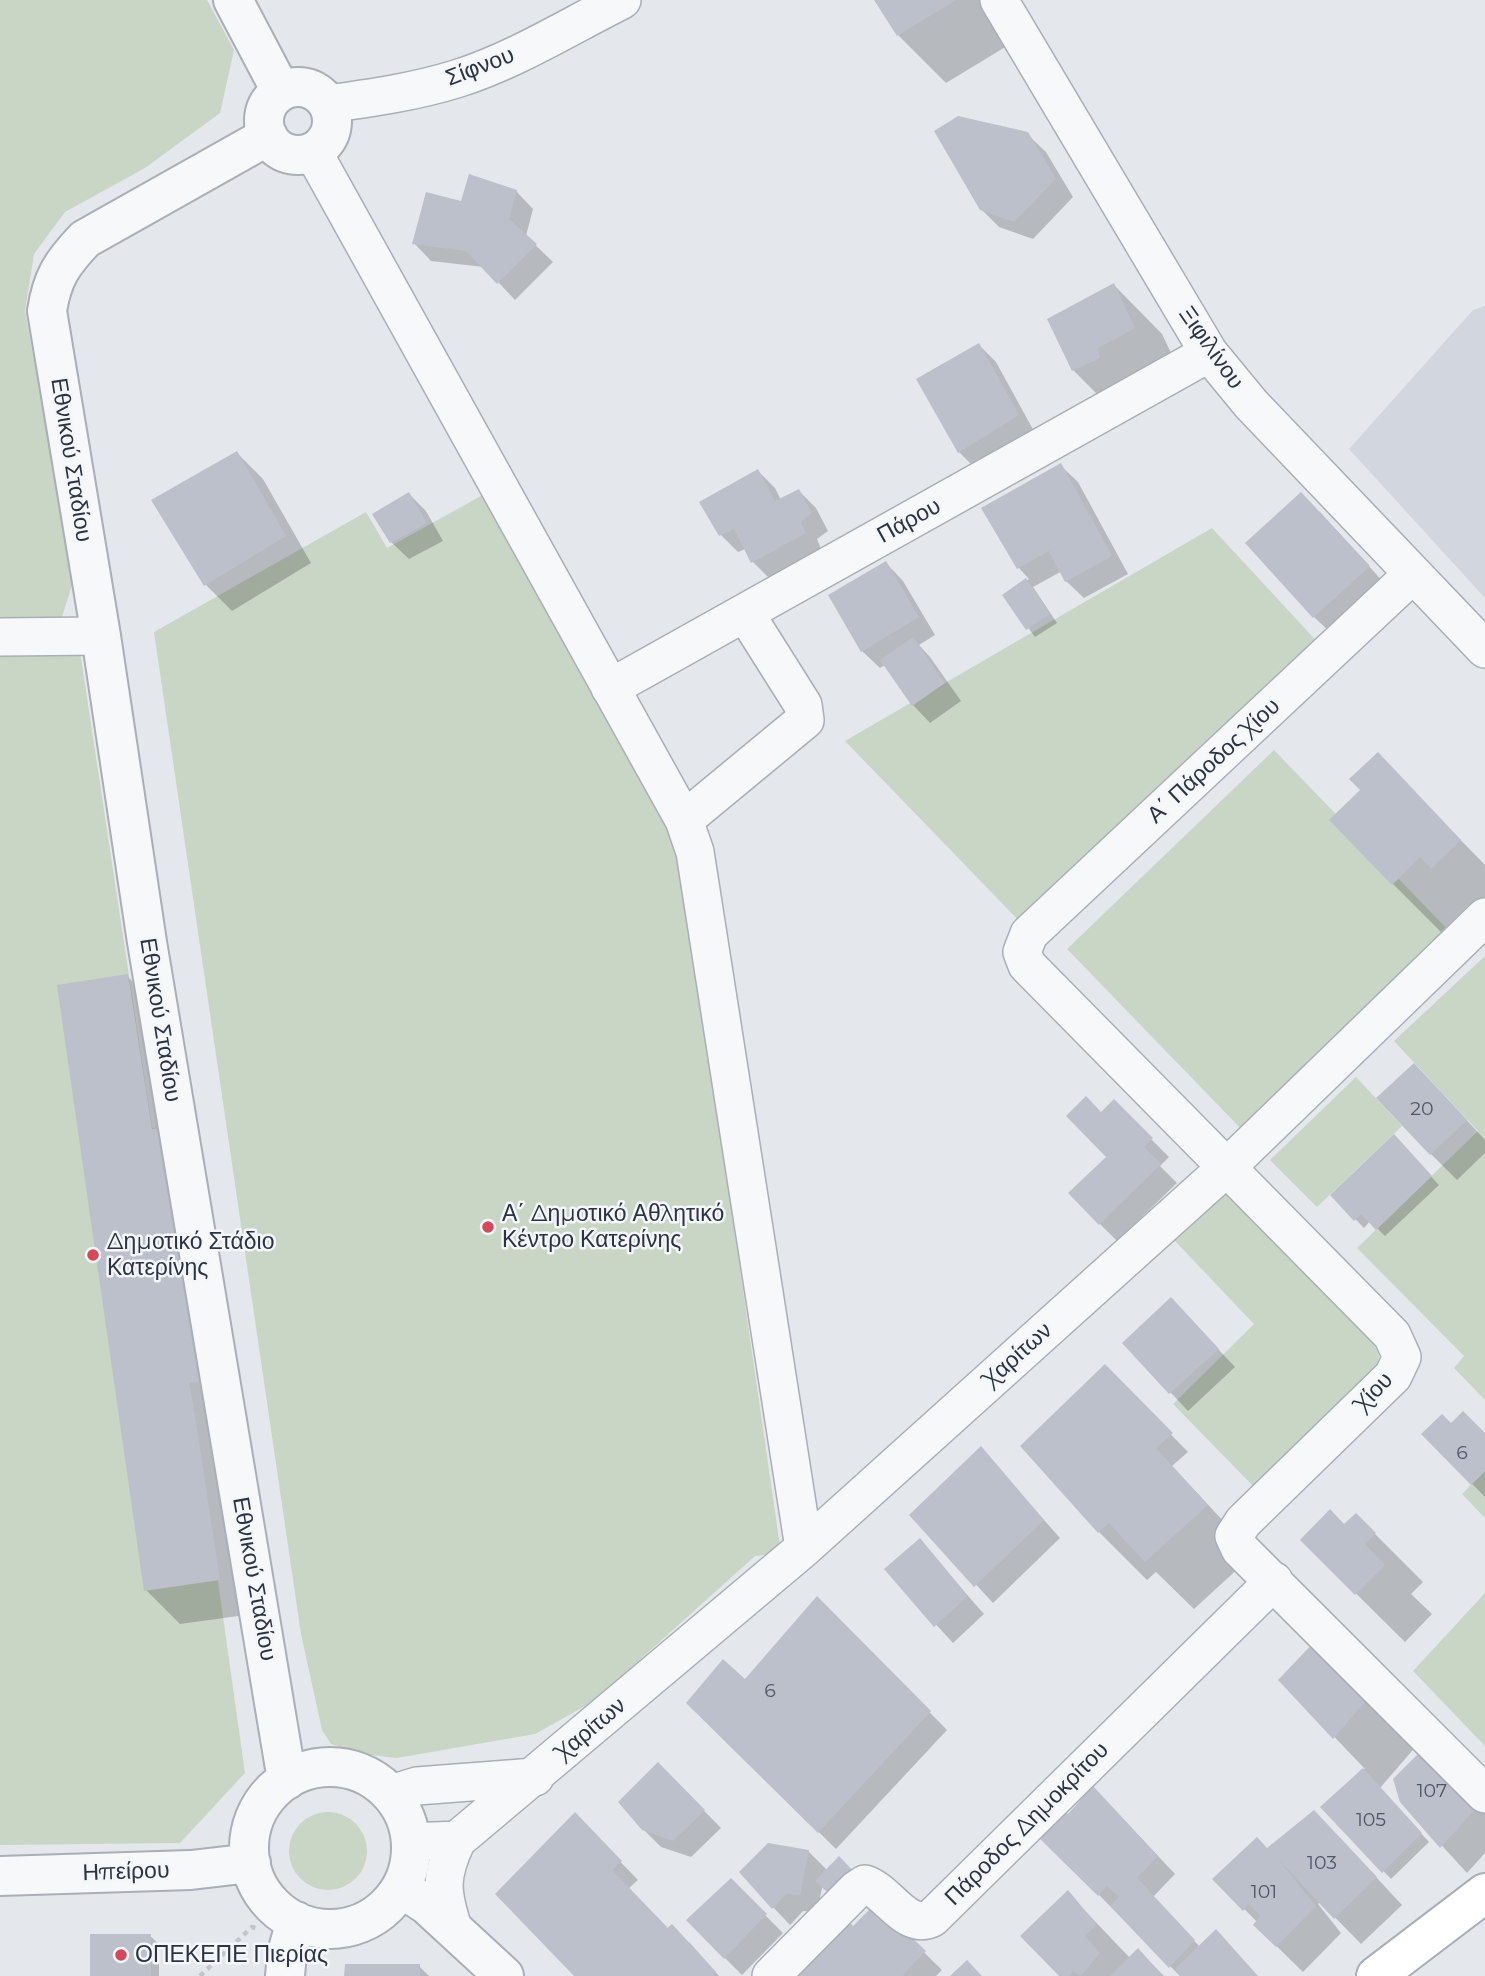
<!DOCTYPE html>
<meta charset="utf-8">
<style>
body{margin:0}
canvas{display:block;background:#e4e7ec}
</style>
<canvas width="1485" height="1976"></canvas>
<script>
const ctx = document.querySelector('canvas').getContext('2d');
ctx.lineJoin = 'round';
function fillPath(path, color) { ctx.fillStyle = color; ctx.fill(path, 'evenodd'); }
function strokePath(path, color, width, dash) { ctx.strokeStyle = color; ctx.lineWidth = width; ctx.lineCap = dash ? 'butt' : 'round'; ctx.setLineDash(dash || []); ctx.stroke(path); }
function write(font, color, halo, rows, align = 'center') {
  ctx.font = font + ' Montserrat,sans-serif'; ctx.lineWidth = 5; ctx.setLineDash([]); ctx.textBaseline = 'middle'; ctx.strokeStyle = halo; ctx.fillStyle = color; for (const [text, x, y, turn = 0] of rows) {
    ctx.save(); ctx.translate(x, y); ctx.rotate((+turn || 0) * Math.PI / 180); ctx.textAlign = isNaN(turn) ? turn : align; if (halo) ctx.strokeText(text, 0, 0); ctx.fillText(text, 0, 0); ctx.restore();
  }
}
fillPath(new Path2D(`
 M1485 306V598L1349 449 1473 310Z`), '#d2d6de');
fillPath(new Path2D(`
 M0 0H207L234 50 220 113 145 168 65 212 34 254 25 311 74 579 61 620 0 619Z
 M490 491 677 833 781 1553 755 1556 594 1701 535 1734 397 1758 361 1754 331 1744 322 1730 301 1634 154 632 366 512 387 548Z
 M1212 528 1323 648 1025 927 845 741Z
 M0 650 80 651 152 1128 167 1127 190 1383 245 1773 180 1843 0 1845Z
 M1274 750 1453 935 1247 1135 1067 949Z
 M1485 956V1400L1454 1368 1464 1356 1357 1248 1478 1131 1394 1041Z
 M1356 1077 1402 1126 1317 1207 1270 1160Z
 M1224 1190 1371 1339 1379 1355 1376 1371 1257 1490 1173 1404 1254 1324 1174 1240Z
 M1485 1471V1518L1462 1494Z
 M1485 1593V1746L1413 1671Z
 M289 1851a39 39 0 1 1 78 0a39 39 0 1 1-78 0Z`), '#c9d6c5');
fillPath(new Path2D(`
 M876 0H981L1007 46 946 83 898 35Z
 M1027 134 1046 152 1073 197 1033 239 999 227 981 209Z
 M516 191 533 209 526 236 553 262 515 300 484 267 431 261 414 243 463 203Z
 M1114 285 1162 334 1182 376 1121 418 1073 370Z
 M979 345 996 362 1035 433 976 469 959 452Z
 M237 453 263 479 311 563 232 611 206 585Z
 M1060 465 1078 482 1128 574 1084 598 1066 581 1062 571 1033 587 1057 623 1035 637 1004 595 1029 579 1019 568 983 509Z
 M758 471 775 488 781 500 799 491 816 508 828 531 817 539 822 551 770 579 753 562 745 549 738 552 721 535Z
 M409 494 426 511 443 541 409 559 391 542Z
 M1319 511 1386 585 1332 634 1314 617Z
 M886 563 903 581 935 635 919 645 930 657 961 701 930 723 913 705 885 665 880 668 862 651Z
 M1377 754 1485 865V911L1480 916 1469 905 1441 932 1393 884 1362 790Z
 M127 976 162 1010 253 1614 180 1624 146 1590Z
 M1440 1091 1485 1140V1153L1457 1180 1431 1154Z
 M1114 1102 1169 1157 1160 1166 1177 1183 1117 1241 1100 1224 1109 1157 1101 1114Z
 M1393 1136 1439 1185 1385 1236 1370 1221 1364 1228 1332 1195Z
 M1188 1317 1235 1367 1188 1411 1124 1343Z
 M1105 1367 1188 1452 1172 1466 1254 1554 1194 1609 1156 1572 1147 1580 1083 1516Z
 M1424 1435H1485V1497Z
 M981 1449 1060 1538 993 1603 912 1515Z
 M1356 1515 1423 1582 1411 1594 1432 1614 1405 1642 1302 1540 1345 1527Z
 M919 1540 984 1614 953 1643 886 1570Z
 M817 1598 947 1730 836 1849 688 1703 746 1681Z
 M1319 1640 1418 1744 1380 1788 1429 1842 1391 1879 1322 1807 1365 1769 1280 1680Z
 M658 1764 721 1828 691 1857 661 1847 643 1829Z
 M1401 1801 1485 1809V1853L1467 1873Z
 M1111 1806 1175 1874 1153 1897 1200 1947 1257 1976H1180L1038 1834 1068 1816Z
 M575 1815 638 1880 628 1889 668 1930 690 1943 719 1976H574Z
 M1340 1838 1402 1905 1361 1944 1320 1902 1318 1904 1341 1933 1303 1972 1255 1925 1257 1922 1215 1879 1268 1850Z
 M808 1851 826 1869 817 1912 803 1911 790 1925 773 1907Z
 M731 1881 783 1933 742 1975 688 1921Z
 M1068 1893 1130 1958 1138 1950 1164 1976H1061Z
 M876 1905 942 1970 936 1976H797L853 1928Z
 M150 1936 159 1944V1976H92Z
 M419 1966 429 1976H346Z`), '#0003');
fillPath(new Path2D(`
 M874 0H956L897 36Z
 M958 116 1028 132 1056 179 1014 222 980 210 934 131Z
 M469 174 517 190 509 219 537 244 497 284 466 251 412 244 426 192 461 201Z
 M1114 283 1135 328 1098 348 1100 358 1072 371 1047 319Z
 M979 343 1019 415 958 453 916 379Z
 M237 451 286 536 204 586 151 500Z
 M1061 463 1112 556 1065 582 1049 551 1017 569 981 508Z
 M758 469 775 501 799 489 812 513 801 522 806 533 751 563 734 529 719 536 699 502Z
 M409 492 427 523 390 543 372 514Z
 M1301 492 1370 566 1313 618 1245 543Z
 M886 561 919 617 861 652 828 595Z
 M1026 578 1050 614 1026 630 1002 595Z
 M913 637 945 683 912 706 880 660Z
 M1378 752 1461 840 1431 869 1420 857 1392 885 1329 820 1360 790 1349 779Z
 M128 974 152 1129 167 1127 203 1381 190 1383 220 1580 144 1591 57 985Z
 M1414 1063 1467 1120 1430 1155 1376 1098Z
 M1086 1096 1101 1112 1114 1099 1153 1138 1144 1147 1161 1164 1099 1225 1068 1193 1106 1157 1066 1116Z
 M1394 1134 1432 1176 1376 1230 1361 1214 1354 1221 1330 1195Z
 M1171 1297 1219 1349 1169 1394 1122 1343Z
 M1105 1364 1173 1433 1156 1448 1208 1505 1145 1562 1109 1523 1098 1533 1020 1446Z
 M1463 1411 1485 1433V1471L1471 1485 1421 1434 1442 1414 1451 1423Z
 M981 1446 1044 1520 974 1587 909 1515Z
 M1330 1509 1344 1524 1356 1513 1376 1533 1365 1544 1385 1565 1355 1595 1300 1540Z
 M920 1538 968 1596 934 1627 884 1569Z
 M817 1596 931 1711 818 1833 686 1703 723 1659 745 1679Z
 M1319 1637 1371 1695 1333 1739 1278 1680Z
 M1427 1745 1480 1804 1440 1848 1400 1802 1393 1779Z
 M658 1762 705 1810 673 1841 642 1830 618 1802Z
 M1363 1768 1422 1833 1382 1873 1320 1807Z
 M1093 1786 1158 1856 1137 1878 1195 1940 1169 1968 1110 1906 1119 1897 1107 1886 1098 1896 1035 1834 1062 1807 1068 1814Z
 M1314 1810 1377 1877 1334 1919 1278 1859 1316 1906 1276 1947 1253 1925 1260 1916 1249 1904 1243 1911 1212 1879 1257 1837 1267 1848Z
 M575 1812 622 1861 612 1870 667 1927 661 1933 672 1924 716 1972 713 1976H574L495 1894Z
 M768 1843 809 1850 800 1895 786 1894 772 1909 739 1872Z
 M839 1856 857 1875 836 1900 815 1881Z
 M731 1878 767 1914 724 1959 686 1920Z
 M1068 1890 1097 1925 1085 1936 1100 1953 1081 1976 1073 1971 1069 1976H1059L1020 1936Z
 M876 1903 926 1951 903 1975 904 1976H795L848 1921 853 1926Z
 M1216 1929 1258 1976H1181L1175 1969Z
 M90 1934H151V1976H90Z
 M1138 1948 1163 1976H1110Z
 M967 1960 982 1976H950Z
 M345 1964H420V1976H344Z`), '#bbc0ca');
const minor = new Path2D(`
 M999 0 1209 353 1251 404 1485 649
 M328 104C371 98 414 92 456 79 514 61 568 27 622 0
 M313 152 684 820 695 852 804 1548
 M1413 574 1029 934 1022 952 1027 965 1392 1335 1402 1357 1393 1376 1243 1522 1234 1536 1240 1549 1485 1794
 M0 637 101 636
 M610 688 1209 353
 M684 820 805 720 803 705 745 613
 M391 1794 417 1786 535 1777
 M411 1842 457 1840 804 1548 1226 1168 1485 917
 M453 1928C441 1891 440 1876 457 1840
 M771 1976 856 1890 865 1884C889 1892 906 1931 932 1918L1274 1581`);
const tertiary = new Path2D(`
 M233 0 281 91
 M264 121a34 34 0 1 1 68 0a34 34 0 1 1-68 0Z
 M268 136 85 239C62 263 52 278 47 311L101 636 147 942 287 1780
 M249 1848a81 81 0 1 1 162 0a81 81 0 1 1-162 0Z
 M0 1876 191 1870 251 1863
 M401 1888 427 1905 504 1976
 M285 1976 287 1953 296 1921`);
const secondary = new Path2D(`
 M1376 1976 1485 1893`);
strokePath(minor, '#a9aeb7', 40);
strokePath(tertiary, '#a9aeb7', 42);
strokePath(secondary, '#a9aeb7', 42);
strokePath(new Path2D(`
 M200 1976 252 1927 256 1928`), '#c2c5cb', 4.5, [5, 5]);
strokePath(minor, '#f7f8fa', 37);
strokePath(tertiary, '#f7f8fa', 38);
strokePath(secondary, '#fff', 38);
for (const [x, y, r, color] of [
 [488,1227,7,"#d1495b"],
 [93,1255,7,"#d1495b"],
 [121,1955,7,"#d1495b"]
]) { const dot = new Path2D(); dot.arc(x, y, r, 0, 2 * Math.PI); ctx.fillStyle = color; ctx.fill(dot); strokePath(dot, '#f4f6f9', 2.5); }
write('19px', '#4f5766', null, [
 ["20",1422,1109],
 ["6",1462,1453],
 ["6",770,1691],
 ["107",1432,1791],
 ["105",1371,1820],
 ["103",1322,1863],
 ["101",1264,1892]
]);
write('23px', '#2b3445', '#f4f6f9', [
 ["Σίφνου",480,67,-21],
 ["Ξιφιλίνου",1211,348,55],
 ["Εθνικού Σταδίου",71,460,81],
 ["Πάρου",909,521,-29],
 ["Α΄ Πάροδος Χίου",1214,761,-43],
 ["Εθνικού Σταδίου",160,1020,81],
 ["Χαρίτων",1018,1355,-42],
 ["Χίου",1374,1392,-47],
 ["Εθνικού Σταδίου",254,1579,80],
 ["Χαρίτων",591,1729,-40],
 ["Πάροδος Δημοκρίτου",1027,1824,-45],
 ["Ηπείρου",126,1872,-2]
]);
write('23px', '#2b3445', '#f4f6f9', [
 ["Α΄ Δημοτικό Αθλητικό",502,1214],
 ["Κέντρο Κατερίνης",502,1240],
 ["Δημοτικό Στάδιο",107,1242],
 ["Κατερίνης",107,1268],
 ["ΟΠΕΚΕΠΕ Πιερίας",135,1955]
], 'left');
</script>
